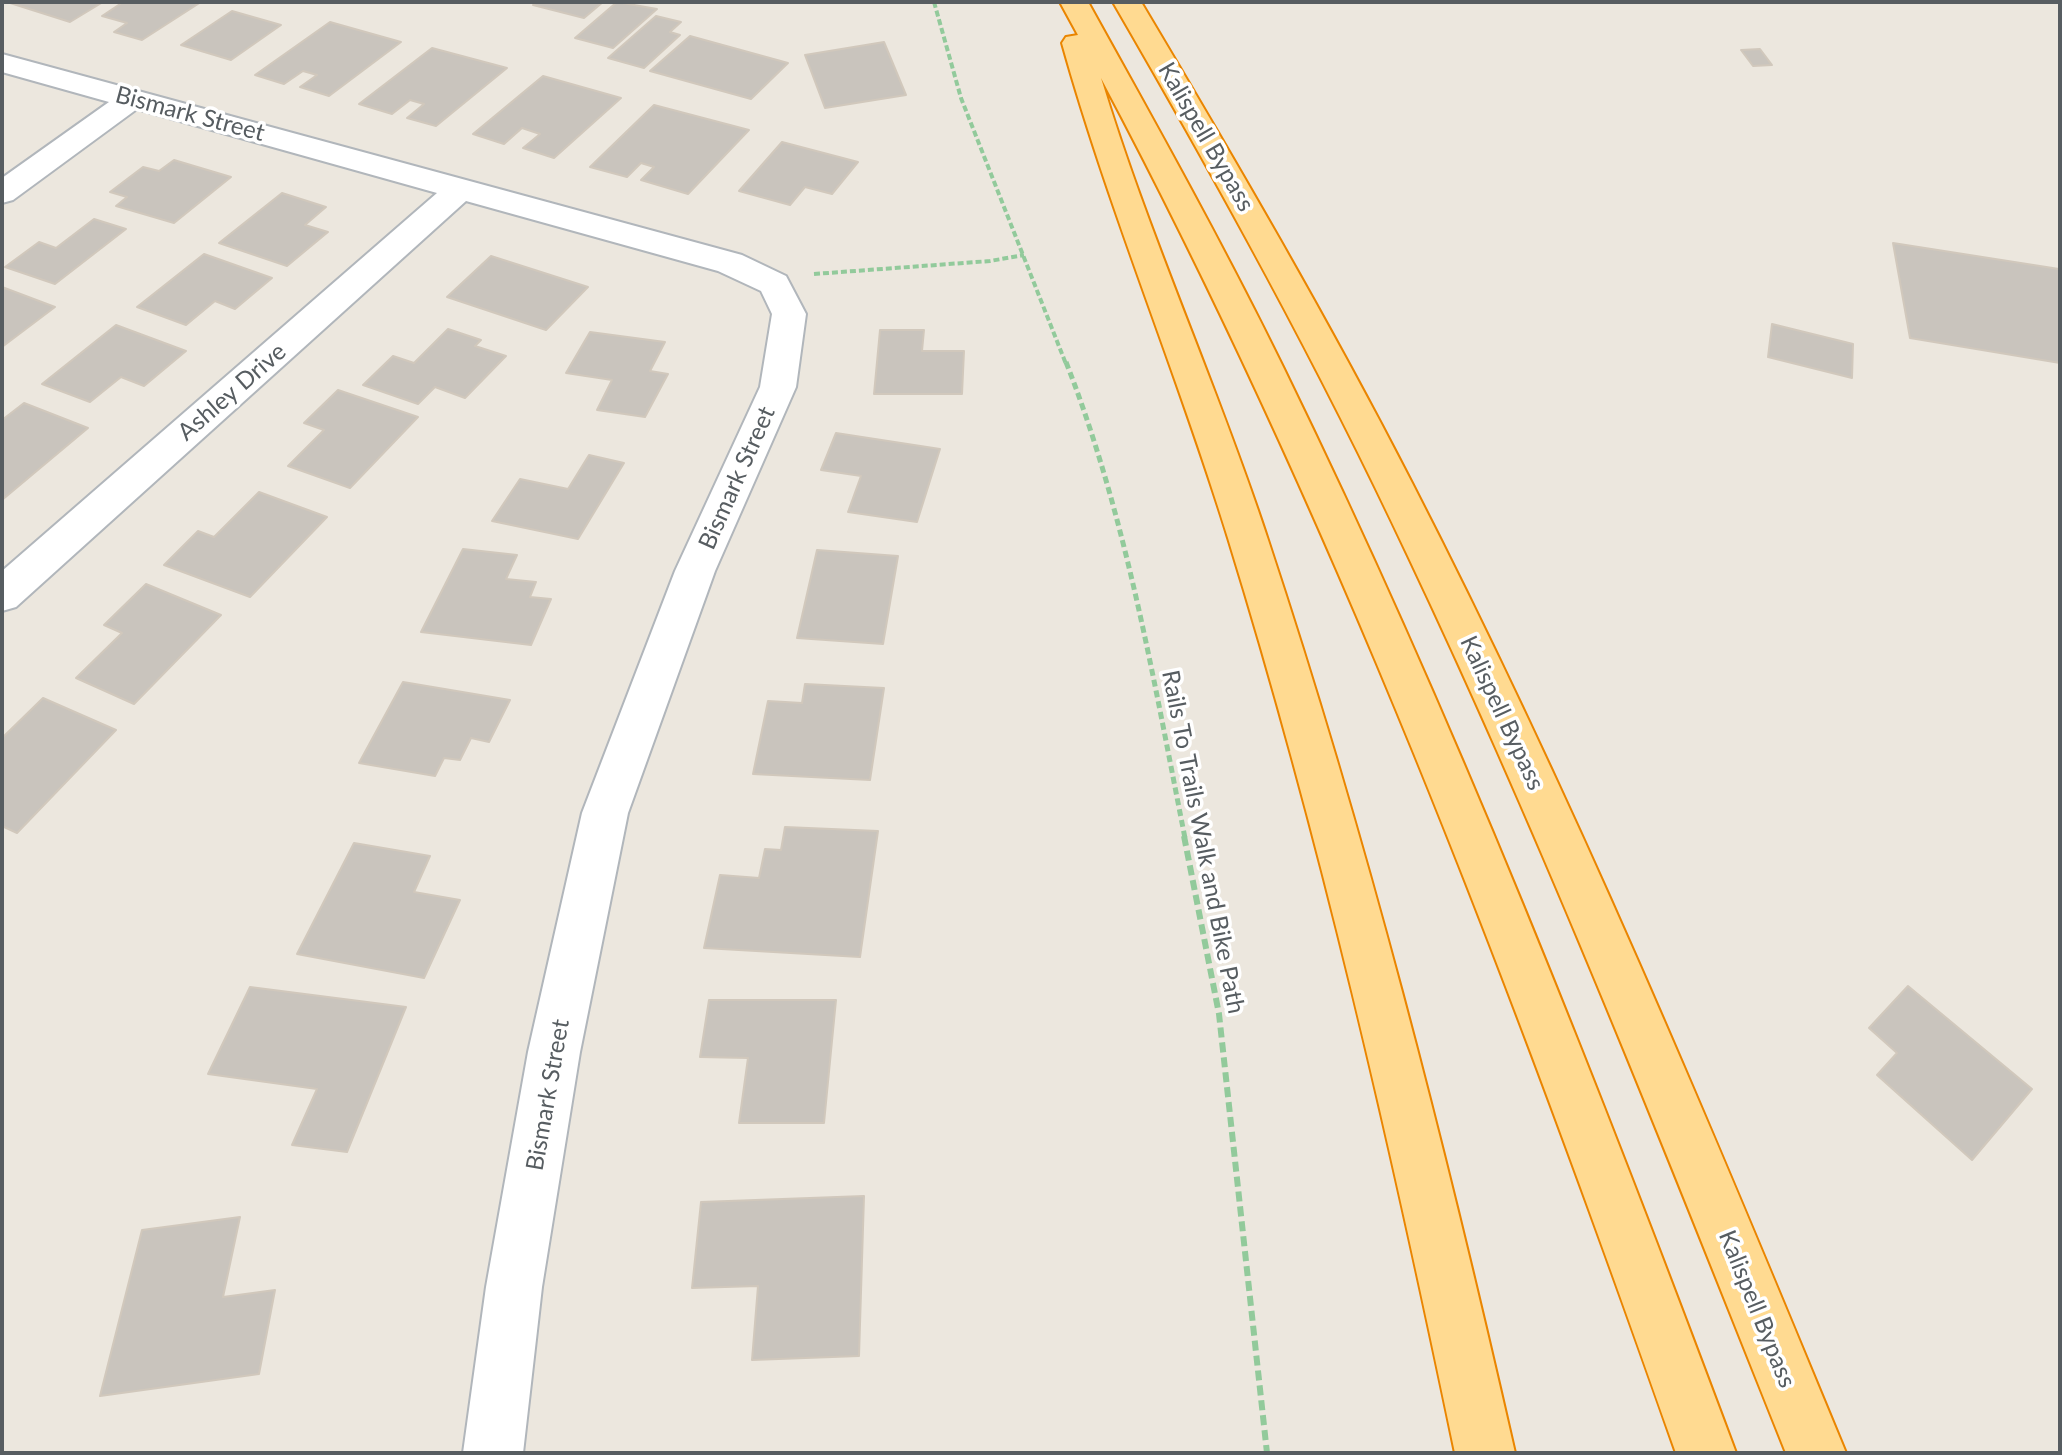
<!DOCTYPE html>
<style>
body{margin:0}
#map{position:relative;width:2062px;height:1455px;overflow:hidden;background:#ece7de;font-family:Lato,sans-serif}
canvas{display:block}
.frame{position:absolute;inset:0;border:4px solid #575d61;pointer-events:none}
</style>
<div id="map">
<canvas width="2062" height="1455"></canvas>
<div class="frame"></div>
</div>
<script>
const ctx = document.querySelector('canvas').getContext('2d');
ctx.lineJoin = 'round';
function fillPath(path, color) { ctx.fillStyle = color; ctx.fill(path, 'evenodd'); }
function strokePath(path, color, width, dash) { ctx.strokeStyle = color; ctx.lineWidth = width; ctx.lineCap = dash ? 'butt' : 'round'; ctx.setLineDash(dash || []); ctx.stroke(path); }
function write(font, color, halo, rows, align = 'center') {
  ctx.font = font + ' Lato,sans-serif'; ctx.lineWidth = 7; ctx.setLineDash([]); ctx.textBaseline = 'middle'; ctx.strokeStyle = halo; ctx.fillStyle = color; for (const [text, x, y, turn = 0] of rows) {
    ctx.save(); ctx.translate(x, y); ctx.rotate((+turn || 0) * Math.PI / 180); ctx.textAlign = isNaN(turn) ? turn : align; if (halo) ctx.strokeText(text, 0, 0); ctx.fillText(text, 0, 0); ctx.restore();
  }
}
const building = new Path2D(`
 M7 2H103L70 22Z
 M123 2H201L142 40 114 32 127 23 102 16Z
 M537 2H603L584 18 533 5Z
 M617 2 657 9 613 48 575 38Z
 M232 11 281 25 231 60 181 45Z
 M656 16 681 22 670 32 680 35 644 68 608 58Z
 M330 22 401 42 329 96 300 87 317 75 303 71 284 84 255 75Z
 M690 36 788 63 751 99 650 71Z
 M884 42 906 95 825 108 805 55Z
 M432 48 507 68 436 126 407 118 424 104 410 100 392 114 359 104Z
 M1760 49 1772 65 1753 66 1741 50Z
 M543 76 621 98 554 158 523 148 540 134 522 128 504 144 473 134Z
 M654 105 749 130 688 194 641 180 654 167 641 163 627 177 590 167Z
 M782 142 858 162 832 194 805 187 790 205 739 191Z
 M174 160 231 177 174 223 116 206 127 197 110 192 143 167 159 171Z
 M282 193 326 207 305 225 328 232 287 266 219 243Z
 M94 219 126 229 55 284 5 267 39 242 56 248Z
 M1893 243 2059 269 2060 363 1910 338Z
 M204 254 272 278 235 309 215 301 186 325 137 307Z
 M491 256 588 287 546 330 447 297Z
 M2 287 55 307 2 347Z
 M1772 324 1853 344 1852 378 1768 357Z
 M116 325 186 351 144 386 121 377 90 402 42 384Z
 M448 329 481 340 475 346 506 356 465 398 435 387 418 404 363 385 393 356 414 363Z
 M880 330H924L922 351H964L962 394H874Z
 M590 332 665 342 650 371 668 374 645 417 597 410 612 380 566 373Z
 M338 390 418 417 350 488 288 466 324 430 304 423Z
 M24 403 88 428 2 500V420Z
 M836 433 940 449 917 522 848 512 861 476 821 470Z
 M589 455 624 463 578 539 492 521 520 479 568 489Z
 M259 492 327 517 250 597 164 565 198 531 214 537Z
 M463 549 517 555 506 579 536 582 530 597 551 599 531 645 421 632Z
 M817 550 898 556 883 644 797 638Z
 M146 584 221 615 134 704 76 678 122 633 104 625Z
 M403 682 510 700 489 742 471 738 460 760 444 758 435 776 359 763Z
 M805 684 884 688 870 780 753 774 768 701 802 703Z
 M43 698 116 730 17 833 2 826V738Z
 M785 827 878 831 860 957 704 948 720 875 759 878 765 849 781 850Z
 M354 843 430 856 414 892 460 900 424 978 297 954Z
 M1908 986 2032 1089 1972 1160 1877 1075 1897 1053 1869 1028Z
 M250 987 406 1007 347 1152 292 1145 317 1089 208 1074Z
 M709 1000H836L824 1123H739L748 1058 700 1057Z
 M864 1196 859 1356 752 1360 758 1286 692 1288 701 1202Z
 M240 1217 223 1297 275 1290 259 1374 100 1396 142 1230Z`);
fillPath(building, '#c9c4bd');
strokePath(building, '#d1c8bc', 2);
const minor = new Path2D(`
 M2 54 742 255 786 276 806 314 796 387 715 571 628 813 580 1052 542 1287 523 1453H463L486 1287 528 1052 582 813 675 571 760 387 772 314 761 291 718 271 466 201 16 607 2 611V571L437 193 137 109 13 200 2 203V178L109 102 2 72Z`);
const trunk = new Path2D(`
 M1060 2H1088C1155 123 1223 244 1284 369 1456 721 1599 1086 1736 1453H1676C1511 983 1335 518 1101 78 1148 235 1217 384 1268 540 1367 839 1445 1145 1515 1453H1455C1391 1145 1321 839 1228 538 1177 372 1109 211 1062 43L1066 37 1078 35Z
 M1113 2H1141C1235 160 1328 319 1412 483 1574 798 1711 1126 1846 1453H1786C1666 1152 1547 849 1408 556 1319 366 1218 183 1113 2Z`);
strokePath(minor, '#b1b6bb', 4);
strokePath(trunk, '#ea8500', 4);
strokePath(new Path2D(`
 M934 2 961 98 1066 364
 M814 274 990 261 1024 255`), '#92ca9b', 4, [6, 3]);
strokePath(new Path2D(`
 M1066 362C1126 515 1153 677 1185 838`), '#92ca9b', 5, [7, 4]);
strokePath(new Path2D(`
 M1184 836 1219 1014 1267 1453`), '#92ca9b', 6, [10, 5]);
fillPath(minor, '#fff');
fillPath(trunk, '#ffda91');
write('24px', '#575d61', '#fff', [
 ["Bismark Street",190,114,15],
 ["Kalispell Bypass",1206,137,60],
 ["Ashley Drive",232,392,-41],
 ["Bismark Street",737,478,-66],
 ["Kalispell Bypass",1502,713,65],
 ["Rails To Trails Walk and Bike Path",1203,842,79],
 ["Bismark Street",548,1095,-80],
 ["Kalispell Bypass",1757,1309,68]
]);
</script>
